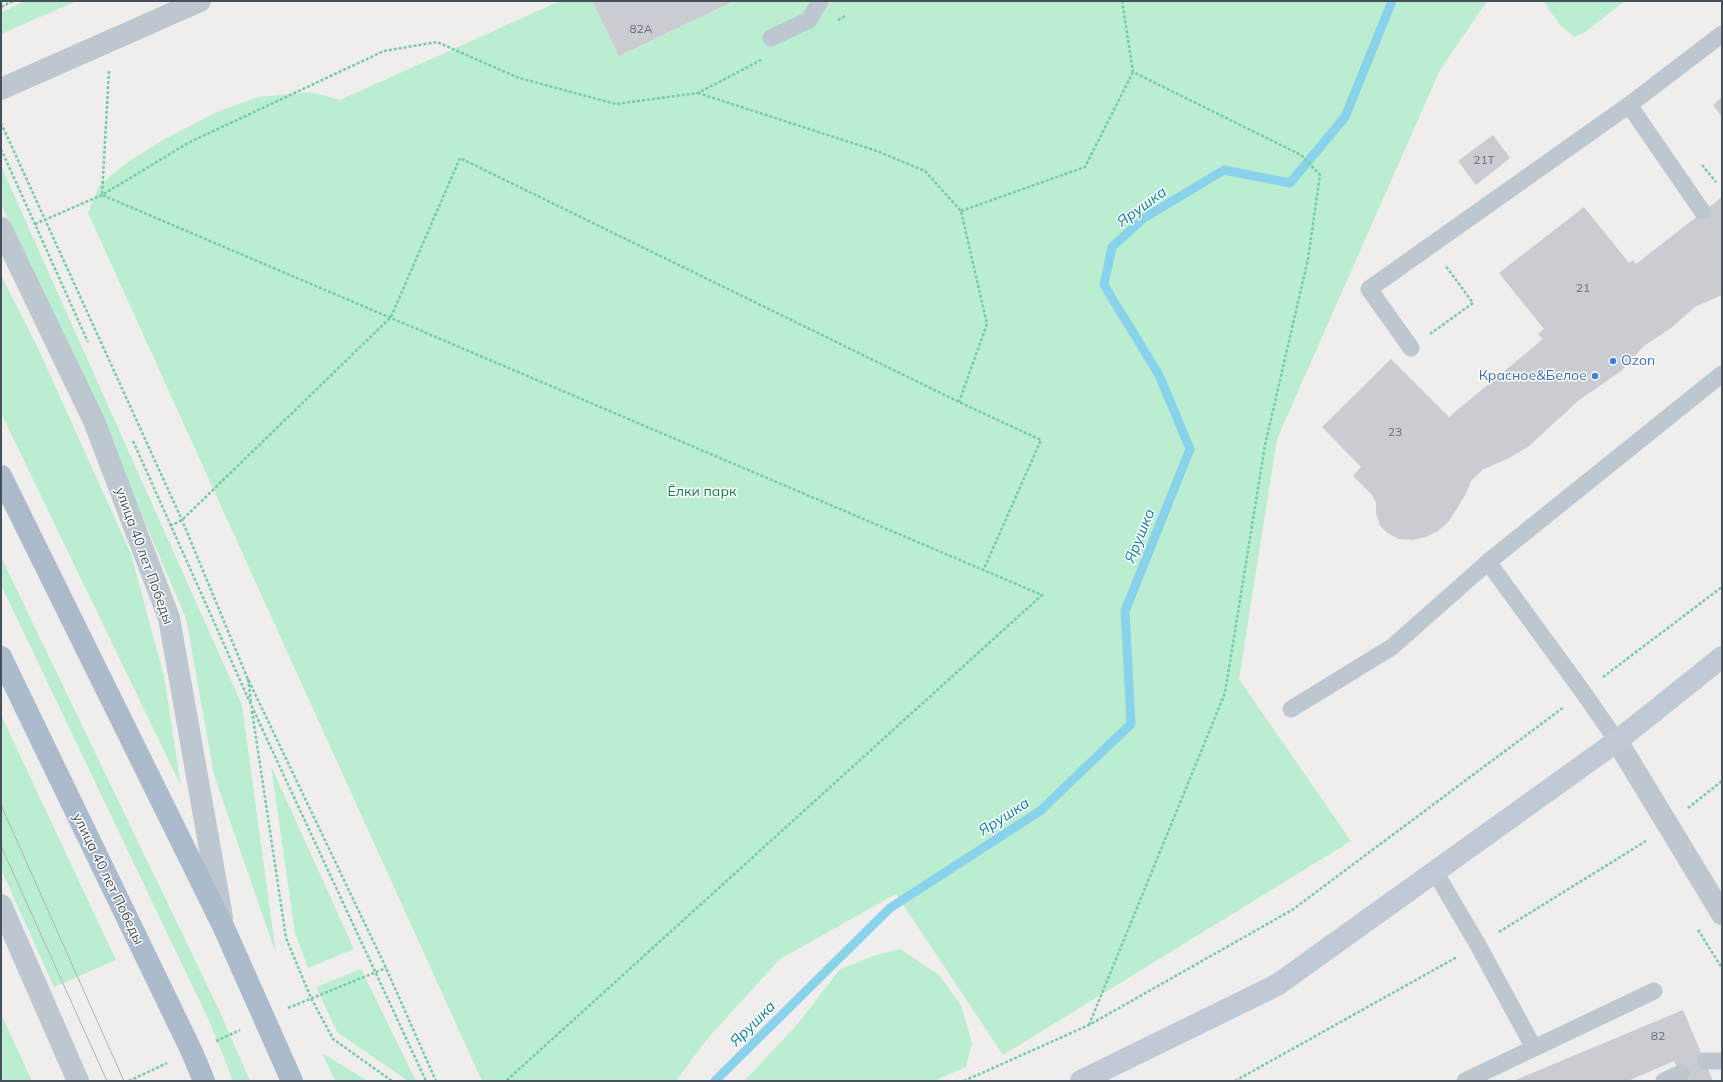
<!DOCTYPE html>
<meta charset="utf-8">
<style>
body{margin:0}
#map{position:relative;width:1723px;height:1082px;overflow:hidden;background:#f0eded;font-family:Mulish,sans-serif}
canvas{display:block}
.frame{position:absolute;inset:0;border:2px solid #45505a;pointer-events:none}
</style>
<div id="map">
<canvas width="1723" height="1082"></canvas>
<div class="frame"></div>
</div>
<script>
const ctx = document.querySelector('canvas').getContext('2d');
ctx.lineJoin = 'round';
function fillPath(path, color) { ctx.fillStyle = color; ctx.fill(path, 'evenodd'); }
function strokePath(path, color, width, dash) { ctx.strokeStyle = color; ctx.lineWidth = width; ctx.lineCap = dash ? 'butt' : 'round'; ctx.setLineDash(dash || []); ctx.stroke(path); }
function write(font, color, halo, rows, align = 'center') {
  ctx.font = font + ' Mulish,sans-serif'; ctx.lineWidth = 3; ctx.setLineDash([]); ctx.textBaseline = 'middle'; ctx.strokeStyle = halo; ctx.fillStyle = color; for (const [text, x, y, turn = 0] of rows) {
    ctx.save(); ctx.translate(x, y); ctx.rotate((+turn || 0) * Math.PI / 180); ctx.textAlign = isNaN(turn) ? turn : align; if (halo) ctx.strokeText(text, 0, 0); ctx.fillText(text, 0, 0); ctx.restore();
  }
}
fillPath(new Path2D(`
 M24 1H77L1 34V13Z
 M560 1H592L619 56 734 1H1487L1440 70 1277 439 1239 679 1351 841 1003 1055 896 894 780 959 707 1039 676 1081H482L88 213 99 186 125 164 163 140 217 112 258 97 311 92 340 100Z
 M1543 1H1625L1584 33 1574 37 1560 25Z
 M1 166 242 705 276 954 214 775 186 618 101 420 1 204Z
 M1 275 37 346 131 554 164 676 181 786 1 413Z
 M1 557 220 1012 250 1081H233L211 1025 1 585Z
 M1 715 116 960 54 987 1 869Z
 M271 766 354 949 308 968 295 933Z
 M900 949 939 975 961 1005 972 1043 966 1067 934 1081H744L796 1026 840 969 876 955Z
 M361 969 416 1081H408L337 1032 316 987Z
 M1 1014 32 1081H1Z
 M322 1053 368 1081H335Z`), '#bbeed1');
strokePath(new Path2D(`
 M715 1081 890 908 1040 811 1131 724 1125 611 1190 449 1159 375 1104 285 1112 247 1144 218 1224 170 1290 183 1345 117 1392 1`), '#88d3eb', 9);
fillPath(new Path2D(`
 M592 1H734L619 56Z
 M1722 97V117L1713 105Z
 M1493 135 1510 158 1476 185 1458 161Z
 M1722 197V295L1695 307 1671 328 1644 346 1621 371 1578 401 1528 447 1509 458 1482 470 1471 481 1466 494 1449 521 1438 531 1426 537 1413 540 1399 539 1387 533 1380 525 1376 513V502L1371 494 1353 476 1361 467 1322 427 1391 359 1449 417 1543 339 1538 334 1544 329 1499 273 1584 207 1629 263 1633 260 1636 264Z
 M1683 1010 1713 1081H1684L1674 1061 1628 1081H1513Z`), '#caccd2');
strokePath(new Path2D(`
 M1 7 13 1
 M838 20 845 16
 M109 71 102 195 1042 595 506 1081
 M698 93 877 151 925 171 961 211 987 324 959 402
 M1 123 182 520 247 677 386 968 436 1081
 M1 149 88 342
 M1702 165 1716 182
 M961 211 1085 167 1133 72
 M35 224 102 195 188 143 384 51 437 42 519 78 616 104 698 93 761 60
 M1430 334 1473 303 1445 265
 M133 441 252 707 426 1081
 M170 526 182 520 391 317 460 158 959 402 1041 440 983 571
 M1603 677 1722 587
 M248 679 251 702
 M252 711 286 938 311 998 333 1039 392 1081
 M1688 808 1722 781
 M1698 930 1722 968
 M1499 932 1646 841
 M288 1008 386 968
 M1089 1025 1225 693 1265 445 1308 259 1320 175 1301 155 1133 72 1122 1
 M216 1041 240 1030
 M129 1081 167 1063
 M964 1081 1089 1025 1292 910 1564 707
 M1235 1081 1457 957`), '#73cca4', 2.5, [3, 2]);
strokePath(new Path2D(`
 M771 38 809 20 820 1
 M1702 211 1629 105 1722 34
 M1411 348 1369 289 1629 105
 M1488 562 1722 374
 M1291 709 1392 647 1488 562 1583 692 1617 741
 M1435 872 1478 945 1534 1048
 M1705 1061H1722
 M1465 1081 1654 991
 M1664 1081 1681 1073`), '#bdc7d0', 17);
strokePath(new Path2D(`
 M1 89 200 1
 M1 228 94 421 169 618 222 917
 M1617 741 1722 914
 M1 905 78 1081`), '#bdc7d0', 22);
strokePath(new Path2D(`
 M1081 1081 1277 985 1617 741 1722 657`), '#bfcad6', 22);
strokePath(new Path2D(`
 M1 476 224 928 292 1081
 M1 657 192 1052 204 1081`), '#acbbcc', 22);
strokePath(new Path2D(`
 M1 805 124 1081
 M1 846 107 1081`), '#afb2b8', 1);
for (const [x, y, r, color] of [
 [1613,361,4,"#3f7fe0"],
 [1595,376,4,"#3f7fe0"]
]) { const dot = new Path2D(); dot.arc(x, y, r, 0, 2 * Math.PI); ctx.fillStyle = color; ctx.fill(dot); strokePath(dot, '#fff', 1.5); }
write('12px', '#666f78', null, [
 ["82А",641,29],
 ["21Т",1484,160],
 ["21",1583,288],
 ["23",1395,432],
 ["82",1658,1036]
]);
write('14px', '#366cbe', '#fff', [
 ["Ozon",1621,361],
 ["Красное&Белое",1587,376,"right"]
], 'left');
write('14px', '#177b4d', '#fff', [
 ["Ёлки парк",702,492]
]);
write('14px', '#45505a', '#fff', [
 ["улица 40 лет Победы",144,556,70],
 ["улица 40 лет Победы",108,879,64]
]);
write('italic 15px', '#0c80a7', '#fff', [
 ["Ярушка",1142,207,-36],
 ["Ярушка",1140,536,-68],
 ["Ярушка",1004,817,-33],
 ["Ярушка",753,1024,-45]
]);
</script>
